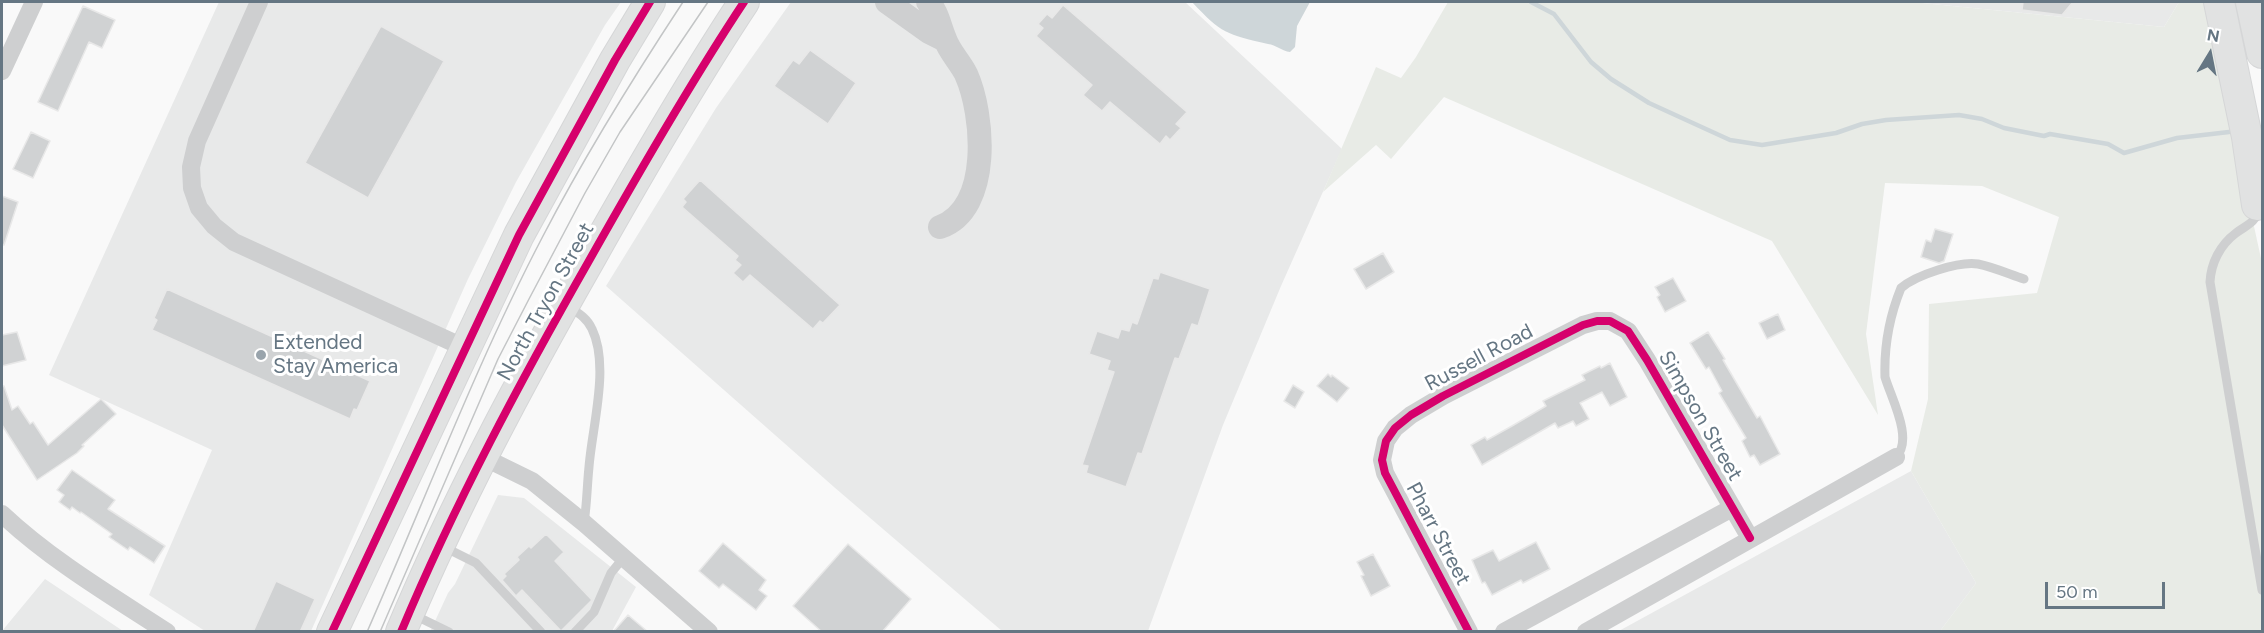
<!DOCTYPE html>
<style>
body{margin:0}
#map{position:relative;width:2264px;height:633px;overflow:hidden;background:#f9f9f9;font-family:Figtree,sans-serif}
canvas{display:block}
.frame{position:absolute;inset:0;border:3px solid #657683;pointer-events:none}
.north{position:absolute;left:2180px;top:24px;width:60px;height:60px;-webkit-text-stroke:4px #fff;paint-order:stroke;rotate:10deg;font-size:16px;font-weight:700;line-height:24px;text-align:center;color:#657683}
.north::after{content:'';display:block;margin:auto;width:21px;height:27px;background:#657683;clip-path:polygon(50% 0,100% 100%,50% 72%,0 100%)}
.scale{position:absolute;left:2045px;top:582px;width:120px;height:27px;box-sizing:border-box;border:3px solid #657683;border-top:0;padding-left:8px;font-size:18px;line-height:21px;white-space:nowrap;color:#657683;-webkit-text-stroke:4px #fff;paint-order:stroke}
</style>
<div id="map">
<canvas width="2264" height="633"></canvas>
<div class="frame"></div>
<div class="north">N</div>
<div class="scale">50 m</div>
</div>
<script>
const ctx = document.querySelector('canvas').getContext('2d');
ctx.lineJoin = 'round';
function fillPath(path, color) { ctx.fillStyle = color; ctx.fill(path, 'evenodd'); }
function strokePath(path, color, width, dash) { ctx.strokeStyle = color; ctx.lineWidth = width; ctx.lineCap = dash ? 'butt' : 'round'; ctx.setLineDash(dash || []); ctx.stroke(path); }
function write(font, color, halo, rows, align = 'center') {
  ctx.font = font + ' Figtree,sans-serif'; ctx.lineWidth = 6; ctx.setLineDash([]); ctx.textBaseline = 'middle'; ctx.strokeStyle = halo; ctx.fillStyle = color; for (const [text, x, y, turn = 0] of rows) {
    ctx.save(); ctx.translate(x, y); ctx.rotate((+turn || 0) * Math.PI / 180); ctx.textAlign = isNaN(turn) ? turn : align; if (halo) ctx.strokeText(text, 0, 0); ctx.fillText(text, 0, 0); ctx.restore();
  }
}
fillPath(new Path2D(`
 M219 2H621L605 25 516 182 468 279 311 631H205L149 595 212 450 49 375Z
 M791 2H1185L1342 149 1281 286 1223 425 1148 631H1002L834 487 606 286 716 108Z
 M1912 2H2179L2164 27Z
 M1911 471 1976 583 1940 631 1617 632Z
 M498 495 524 498 636 587 612 631 430 632 448 593 455 584Z
 M45 579 123 631H2Z`), '#e8e9e9');
fillPath(new Path2D(`
 M1448 2H1912L2164 27 2179 2H2205L2262 263V631H1940L1976 583 1911 471 1928 399 1929 304 2037 293 2059 217 1982 186 1885 183 1866 334 1878 415 1772 241 1444 97 1391 159 1376 145 1323 192 1376 67 1401 78 1416 57Z`), '#e8ebe6');
fillPath(new Path2D(`
 M1192 2H1310L1297 26 1295 47 1290 52C1282 51 1276 45 1268 44 1226 34 1222 34 1192 2Z`), '#ced6d9');
strokePath(new Path2D(`
 M1531 2 1554 14 1591 62 1611 79 1649 103 1730 140 1762 145 1836 133 1862 124 1886 120 1959 115 1982 119 2004 128 2044 136 2050 134 2108 144 2124 153 2177 138 2229 132`), '#ced6d9', 4.5);
const building = new Path2D(`
 M2023 2H2073L2062 15 2022 10Z
 M1063 5 1187 112 1176 124 1181 128 1170 140 1166 136 1160 144 1110 102 1102 111 1083 95 1092 85 1036 36 1043 28 1038 24 1047 14 1052 18Z
 M83 6 115 20 102 48 89 42 58 111 38 102Z
 M381 26 444 61 368 198 305 163Z
 M810 50 856 83 828 124 774 86 793 60 799 64Z
 M31 132 50 141 33 178 13 169Z
 M700 180 840 305 823 323 820 321 813 329 750 275 743 282 733 273 741 265 735 260 738 256 682 207 686 202 683 199Z
 M2 196 18 202 4 245H2Z
 M1935 229 1953 234 1944 261 1939 263 1921 257 1926 240 1931 242Z
 M1383 253 1394 272 1366 289 1354 269Z
 M1160 272 1210 289 1198 326 1192 324 1179 359 1175 358 1142 454 1138 453 1126 487 1086 473 1088 466 1082 465 1114 372 1107 370 1110 361 1089 354 1097 331 1118 338 1121 329 1129 331 1132 322 1137 324 1153 278 1158 279Z
 M1673 278 1686 301 1665 312 1657 297 1660 295 1655 287Z
 M167 289 370 381 357 410 354 409 350 419 152 330 157 320 154 318Z
 M1778 314 1785 330 1767 339 1759 323Z
 M17 332 26 360 2 366V335Z
 M1708 332 1725 359 1723 360 1757 418 1760 416 1780 454 1760 465 1754 455 1750 457 1742 441 1746 438 1719 393 1722 391 1709 367 1706 369 1690 343Z
 M1610 363 1627 397 1610 406 1602 392 1580 403 1589 419 1576 426 1573 421 1558 428 1555 423 1482 465 1471 445 1485 437 1487 440 1512 426 1546 406 1543 401 1585 380 1582 375 1600 366 1601 368Z
 M1328 374 1331 377 1332 375 1349 388 1337 402 1317 386Z
 M1293 385 1304 392 1295 408 1284 401Z
 M2 386H4L12 410 18 406 30 424 33 422 48 445 101 399 116 414 82 445 84 446 77 453 37 480 2 425Z
 M72 470 115 500 108 509 165 546 154 563 130 547 128 550 109 537 112 534 81 512 80 513 72 507 70 510 59 502 64 495 57 490Z
 M546 534 564 552 555 561 592 600 561 631 522 590 516 596 502 580 506 576 504 574 519 560 517 557 529 546 531 548Z
 M1536 542 1550 569 1523 583 1521 580 1492 595 1485 582 1482 583 1472 560 1493 550 1499 561Z
 M723 543 766 580 759 590 767 596 756 610 723 584 719 588 699 571Z
 M848 544 911 599 882 632H822L793 606Z
 M1373 554 1390 586 1371 596 1361 576 1364 575 1357 562Z
 M276 581 315 599 300 632H253Z
 M628 615 648 632H613Z`);
fillPath(building, '#d0d2d3');
strokePath(building, '#e8e8e8', 1.5);
const primary = new Path2D(`
 M2219 2 2247 137 2257 205
 M2251 2 2262 53
 M332 632 519 235 615 60 650 2
 M401 632C455 503 521 380 590 259 639 172 689 85 744 2`);
strokePath(primary, '#d5d6d7', 32);
strokePath(new Path2D(`
 M2258 210C2255 224 2246 225 2236 233 2220 245 2211 263 2210 282L2262 590
 M569 307C578 313 587 318 592 329 610 366 592 427 589 467 587 486 587 504 584 523
 M1896 457C1914 439 1891 398 1885 377 1884 347 1890 315 1901 288 1916 275 1959 261 1978 264 1993 267 2009 274 2024 279
 M442 546 476 563 541 632
 M414 615 449 632
 M575 632 594 612 611 573 624 557`), '#cecfd0', 9);
strokePath(new Path2D(`
 M259 2 197 141 191 167 192 188 199 208 214 226 234 242 465 348
 M2 71 34 2
 M483 457 532 481 584 523 709 632
 M2 514C51 560 110 595 167 632
 M1469 632 1385 473 1382 460 1386 441 1395 428 1411 415 1443 396 1583 325 1597 321H1610L1628 331 1647 360 1750 538
 M1504 632 1732 508
 M1586 632 1896 457`), '#cecfd0', 18);
strokePath(new Path2D(`
 M887 2 929 32 945 40
 M928 2C938 13 939 25 945 39 949 51 960 62 966 74 984 114 992 209 940 227`), '#cecfd0', 24);
strokePath(primary, '#e1e2e2', 30);
strokePath(new Path2D(`
 M367 632C425 500 476 364 543 236 585 155 633 78 683 2
 M380 632 498 359 529 299 585 193 620 132 708 2`), '#c3c5c6', 1.5);
strokePath(new Path2D(`
 M332 632 519 235 615 60 650 2
 M401 632C455 503 521 380 590 259 639 172 689 85 744 2
 M1469 632 1385 473 1382 460 1386 441 1395 428 1411 415 1443 396 1583 325 1597 321H1610L1628 331 1647 360 1750 538`), '#d6006c', 8);
for (const [x, y, r, color] of [
 [261,355,6,"#99a4ac"]
]) { const dot = new Path2D(); dot.arc(x, y, r, 0, 2 * Math.PI); ctx.fillStyle = color; ctx.fill(dot); strokePath(dot, '#fff', 2); }
write('21px', '#657683', '#fff', [
 ["North Tryon Street",546,302,-61],
 ["Russell Road",1479,358,-28],
 ["Simpson Street",1700,416,60],
 ["Pharr Street",1438,534,62]
]);
write('21px', '#657683', '#fff', [
 ["Extended",273,343],
 ["Stay America",273,367]
], 'left');
</script>
